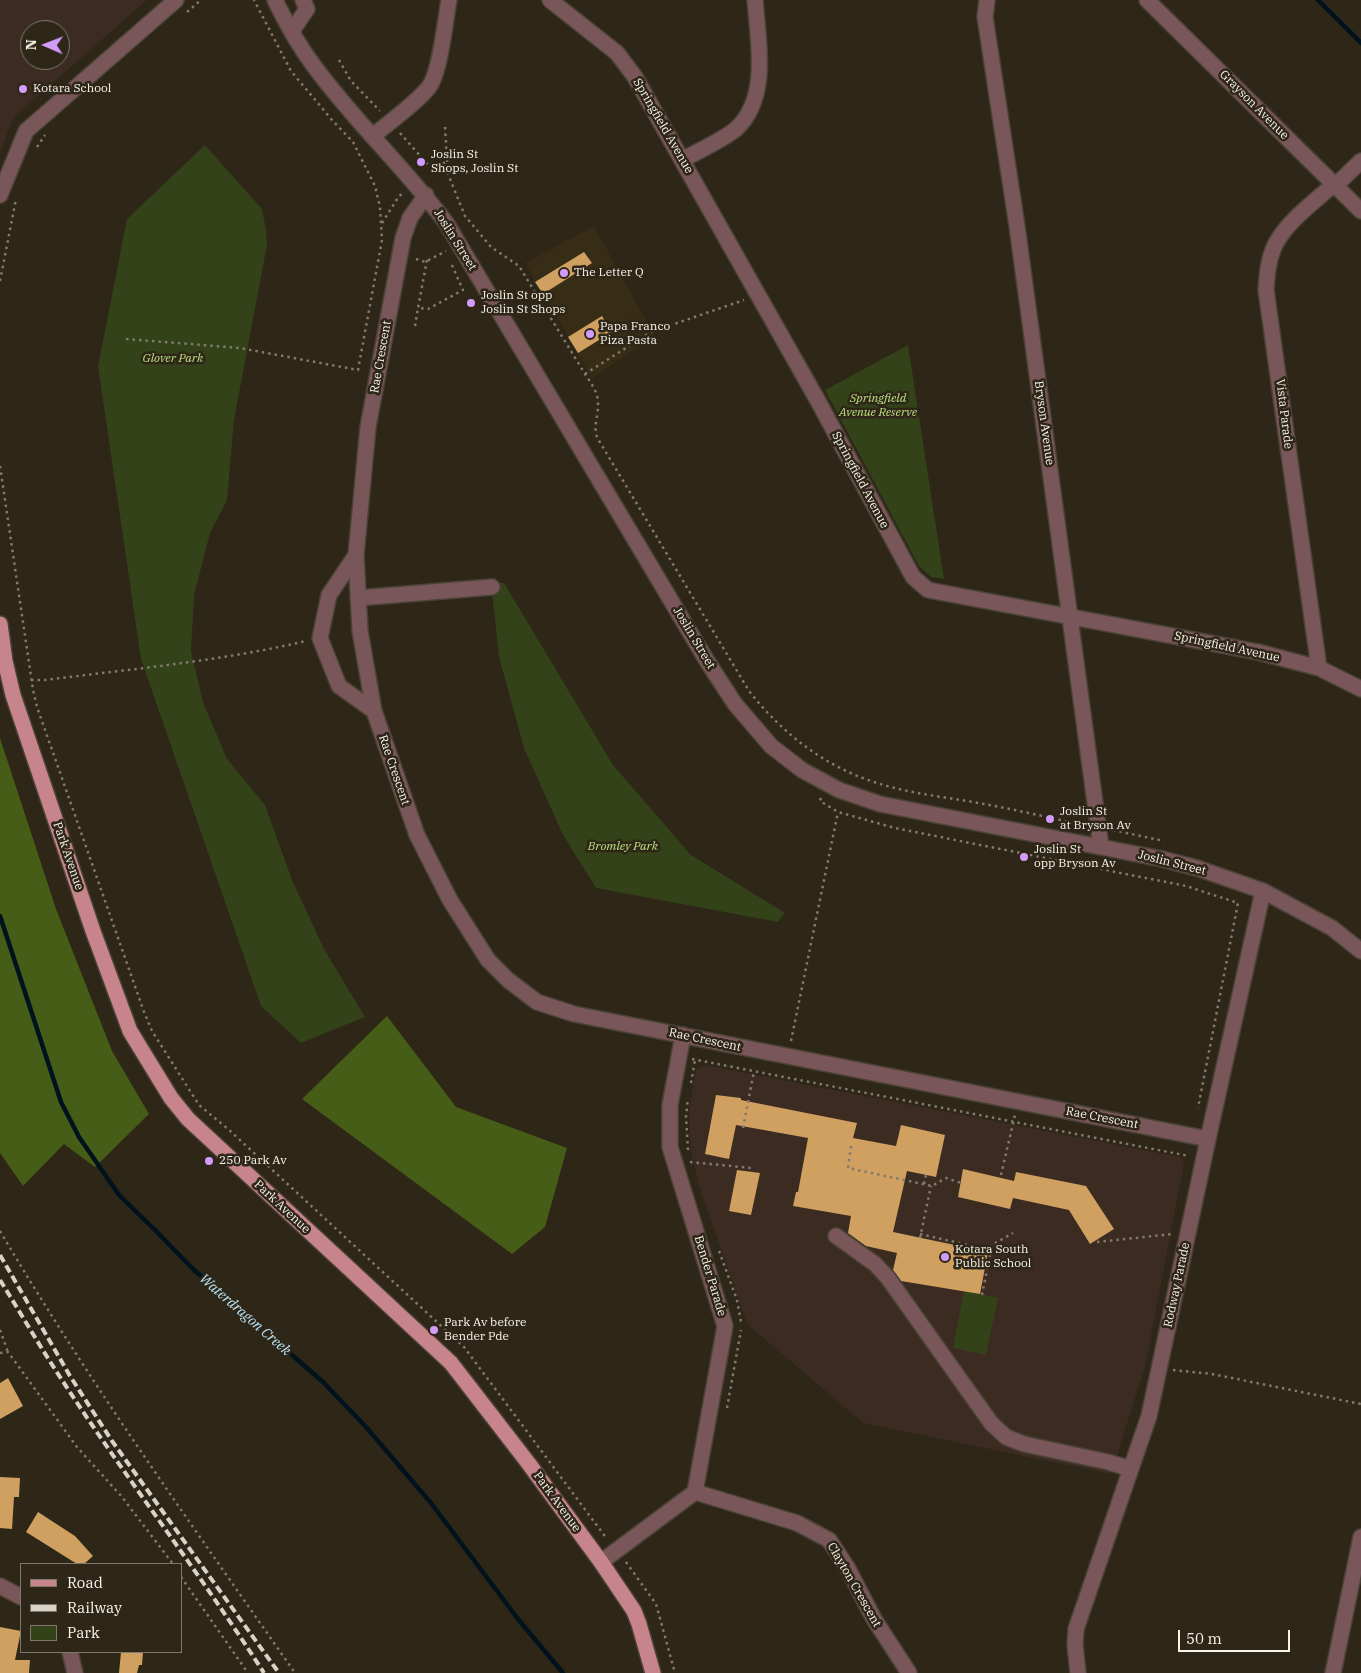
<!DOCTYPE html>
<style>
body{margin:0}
#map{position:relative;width:1361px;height:1673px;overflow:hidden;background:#2e2617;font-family:"IBM Plex Serif",serif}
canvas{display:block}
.legend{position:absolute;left:20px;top:1563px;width:162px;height:90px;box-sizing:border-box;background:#2e2617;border:1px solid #7f786b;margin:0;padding:6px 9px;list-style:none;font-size:15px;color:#f9f4ea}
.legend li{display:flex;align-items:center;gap:10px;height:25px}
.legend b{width:25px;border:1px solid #7f786b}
.north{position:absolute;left:20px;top:20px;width:50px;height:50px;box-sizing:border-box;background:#2e2617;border:1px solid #7f786b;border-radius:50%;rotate:271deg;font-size:14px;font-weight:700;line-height:20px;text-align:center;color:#f9f4ea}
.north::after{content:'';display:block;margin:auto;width:18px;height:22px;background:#d29cfd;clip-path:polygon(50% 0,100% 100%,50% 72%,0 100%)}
.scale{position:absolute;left:1178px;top:1630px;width:112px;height:22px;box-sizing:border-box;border:2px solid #f9f4ea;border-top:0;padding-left:6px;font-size:15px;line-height:18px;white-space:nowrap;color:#f9f4ea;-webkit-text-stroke:4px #2e2617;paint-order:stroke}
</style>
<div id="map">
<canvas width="1361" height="1673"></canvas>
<ul class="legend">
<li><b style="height:6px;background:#c8848b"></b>Road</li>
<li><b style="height:6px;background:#d8d2c7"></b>Railway</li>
<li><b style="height:14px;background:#334218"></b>Park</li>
</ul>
<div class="north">N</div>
<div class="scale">50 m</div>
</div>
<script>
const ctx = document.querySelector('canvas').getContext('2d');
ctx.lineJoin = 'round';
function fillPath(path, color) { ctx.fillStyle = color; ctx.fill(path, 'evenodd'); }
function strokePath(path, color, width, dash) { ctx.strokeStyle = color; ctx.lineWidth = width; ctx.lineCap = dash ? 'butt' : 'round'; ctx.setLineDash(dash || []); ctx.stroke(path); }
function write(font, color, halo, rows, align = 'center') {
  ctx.font = font + ' "IBM Plex Serif",serif'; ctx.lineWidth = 5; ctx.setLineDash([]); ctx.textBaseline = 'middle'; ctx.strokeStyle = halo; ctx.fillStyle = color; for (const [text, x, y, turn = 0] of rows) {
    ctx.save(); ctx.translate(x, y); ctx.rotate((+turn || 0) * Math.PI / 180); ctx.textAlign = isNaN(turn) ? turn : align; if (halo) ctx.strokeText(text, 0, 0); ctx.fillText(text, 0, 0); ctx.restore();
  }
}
fillPath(new Path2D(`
 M594 226 655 337 592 378 525 263Z`), '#372d17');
fillPath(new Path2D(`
 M0 0H147L13 118 0 154ZM30 30H60V60H30Z
 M705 1065 1180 1157 1184 1164 1145 1367 1111 1474 863 1423 747 1324 700 1189 691 1152 689 1111 696 1069Z`), '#3b2b21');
fillPath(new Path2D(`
 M205 145 262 209 266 230 267 245 234 420 227 500 210 533 194 595 191 651 203 702 227 759 265 805 292 880 324 949 365 1017 301 1043 261 1006 141 659 98 366 127 219Z
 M908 345 944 579 931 577 919 566 825 390Z
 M491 582 504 583 613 765 691 855 785 913 778 922 596 888 563 835 524 748 499 657Z
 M964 1291 998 1298 986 1355 953 1348Z`), '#334218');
fillPath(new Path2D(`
 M0 738 56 909 112 1051 149 1114 95 1167 64 1144 23 1186 0 1153Z
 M387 1016 456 1107 567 1148 545 1227 512 1254 302 1099Z`), '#465d17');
strokePath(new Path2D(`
 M1318 0 1361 43
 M0 916 61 1102 79 1137 119 1195 155 1230 194 1270 323 1382 366 1427 431 1503 518 1619 563 1673`), '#00131d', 4.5);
fillPath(new Path2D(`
 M584 252 592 263 543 294 535 282Z
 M602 316 612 332 578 353 568 337Z
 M716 1095 741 1098V1100L857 1123 853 1138 896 1146 901 1125 945 1135 936 1177 907 1171 893 1232 988 1252 980 1294 901 1281 893 1270 897 1253 866 1246 848 1233 851 1216 793 1206 796 1192H798L808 1138 736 1125 729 1159 705 1154Z
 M963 1169 1014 1181 1016 1172 1086 1186 1114 1229 1090 1244 1069 1210 1013 1198 1010 1209 958 1197Z
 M737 1170 760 1173 751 1215 729 1211Z
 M8 1378 23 1406 0 1419V1383Z
 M0 1477 20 1478 19 1497H14L12 1529 0 1528Z
 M38 1512 75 1536 93 1556 84 1564H77L26 1532Z
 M0 1627 21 1631 15 1660H30L29 1673H0Z
 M121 1652H143L142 1665H139L137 1673H119Z`), '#cfa060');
const minor = new Path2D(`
 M275 0C286 23 299 46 314 66 355 122 406 169 447 224L707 661 735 704 771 746 802 770 839 790 880 804 1162 859 1197 868 1263 891 1332 928 1361 951
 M550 0 617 53 635 77 818 401 913 577 928 590 1258 652 1319 668 1361 689
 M987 0 985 17 1017 226 1101 847
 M1147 0 1361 211
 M292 31 307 9 303 0
 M373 136C387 124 423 98 431 84 441 65 445 22 449 0
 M682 160C698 151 723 140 736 129 770 98 758 41 755 0
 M1335 186 1361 161
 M0 195 26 131 176 0
 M426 195 410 218 403 238 368 427 356 555 360 631 374 711 417 835 450 900 488 960 508 980 537 1002 574 1014 1208 1139
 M356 555 329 595 320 638 339 686 374 711
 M358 598 492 587
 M1319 668 1266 290C1267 275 1268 261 1274 247 1284 224 1314 202 1333 185
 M836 1236 875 1264 888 1278 991 1423 1006 1437 1024 1444 1108 1462 1131 1469
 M695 1492 797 1523 829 1540 847 1567 874 1619 909 1673
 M601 1562 695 1492 725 1326 670 1147V1105L683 1035
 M0 1586 21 1597
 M70 1652 75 1673
 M1078 1673 1075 1645 1076 1629 1149 1416 1208 1139 1263 891
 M1333 1673 1361 1537`);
const major = new Path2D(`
 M0 624 5 661 13 695 93 931 130 1031 171 1098 188 1119 451 1363 529 1464 601 1562 634 1611 639 1624 653 1673`);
strokePath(minor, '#4a4335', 18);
strokePath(major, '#4a4335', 18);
strokePath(new Path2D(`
 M187 12 201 0
 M339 60 351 81 380 111
 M445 127 448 174 465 216 491 247 519 266 585 374C591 383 598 392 598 403 599 415 592 428 598 439L749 691C786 738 832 772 891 787 921 795 953 798 984 804 1017 810 1051 818 1084 825
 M400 133 430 167 447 162
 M37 147 45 135
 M382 223 399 196 402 194
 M416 259 425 262 446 251
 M427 260 418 308 428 309 463 290 451 263
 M0 281 16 199
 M415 326 418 308
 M126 339 240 348 358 370 382 240 380 207 375 186 353 142 332 120 291 71 254 0
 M585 374 651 332 744 300
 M0 466 33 690 37 707 144 1012 152 1031 199 1105 228 1129 464 1347 607 1539
 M31 680H45C132 669 221 661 306 641
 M821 798 820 801 838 812 895 828 1186 886 1238 903 1198 1108
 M1113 830 1164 841
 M791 1041 838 812
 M692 1059 1189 1156
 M691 1083 695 1060
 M743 1128 754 1071
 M851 1146 848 1168 932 1186 946 1178 961 1183
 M688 1150 686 1116 688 1098
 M690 1162 751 1168
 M1001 1175 1015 1115
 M924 1184 926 1175
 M0 1231C90 1384 194 1528 295 1673
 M920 1234 985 1249 1013 1233
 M920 1238 931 1186
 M1097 1242 1173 1234
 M719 1251 737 1300 741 1322
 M982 1295 992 1245
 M0 1330 8 1352
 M0 1353 8 1352 77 1447 122 1497 173 1564
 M1173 1370 1212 1374 1361 1404
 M727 1408 741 1330
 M626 1562 656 1604 675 1673
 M181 1577 248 1673`), '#817a6d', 2.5, [2.5, 4]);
strokePath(minor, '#785659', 15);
strokePath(major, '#c8848b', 15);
strokePath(new Path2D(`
 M0 1255 70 1376 112 1441 279 1673
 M0 1280C20 1312 39 1345 60 1377 125 1477 199 1572 264 1673`), '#d8d2c7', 4, [8, 4]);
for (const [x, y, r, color] of [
 [23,89,5,"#d29cfd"],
 [421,162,5,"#d29cfd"],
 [564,273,5,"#d29cfd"],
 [471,303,5,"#d29cfd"],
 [590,334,5,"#d29cfd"],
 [1050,819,5,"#d29cfd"],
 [1024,857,5,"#d29cfd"],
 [209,1161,5,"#d29cfd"],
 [945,1257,5,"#d29cfd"],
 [434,1330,5,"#d29cfd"]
]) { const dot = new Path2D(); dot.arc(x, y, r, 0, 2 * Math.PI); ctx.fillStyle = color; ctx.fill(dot); strokePath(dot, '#2e2617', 2); }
write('12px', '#f9f4ea', '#2e2617', [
 ["Kotara School",33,89],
 ["Joslin St",431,155],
 ["Shops, Joslin St",431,169],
 ["The Letter Q",574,273],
 ["Joslin St opp",481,296],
 ["Joslin St Shops",481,310],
 ["Papa Franco",600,327],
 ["Piza Pasta",600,341],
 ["Joslin St",1060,812],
 ["at Bryson Av",1060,826],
 ["Joslin St",1034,850],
 ["opp Bryson Av",1034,864],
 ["250 Park Av",219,1161],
 ["Kotara South",955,1250],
 ["Public School",955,1264],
 ["Park Av before",444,1323],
 ["Bender Pde",444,1337]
], 'left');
write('12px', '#f9f4ea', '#2e2617', [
 ["Grayson Avenue",1254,105,45],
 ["Springfield Avenue",663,126,60],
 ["Joslin Street",455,240,58],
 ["Rae Crescent",381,357,-80],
 ["Vista Parade",1284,414,83],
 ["Bryson Avenue",1044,423,82],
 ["Springfield Avenue",860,480,62],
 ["Joslin Street",694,638,59],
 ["Springfield Avenue",1227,647,12],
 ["Rae Crescent",394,770,71],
 ["Park Avenue",68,856,71],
 ["Joslin Street",1172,863,14],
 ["Rae Crescent",705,1040,12],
 ["Rae Crescent",1102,1118,11],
 ["Park Avenue",282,1207,43],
 ["Bender Parade",710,1276,73],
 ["Rodway Parade",1177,1285,-78],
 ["Park Avenue",557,1502,54],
 ["Clayton Crescent",854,1585,60]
]);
write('italic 12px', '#bbe080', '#2e2617', [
 ["Glover Park",173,359],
 ["Springfield",878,399],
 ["Avenue Reserve",878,413],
 ["Bromley Park",623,847]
]);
write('italic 14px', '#bae5f8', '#2e2617', [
 ["Waterdragon Creek",245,1315,41]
]);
</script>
